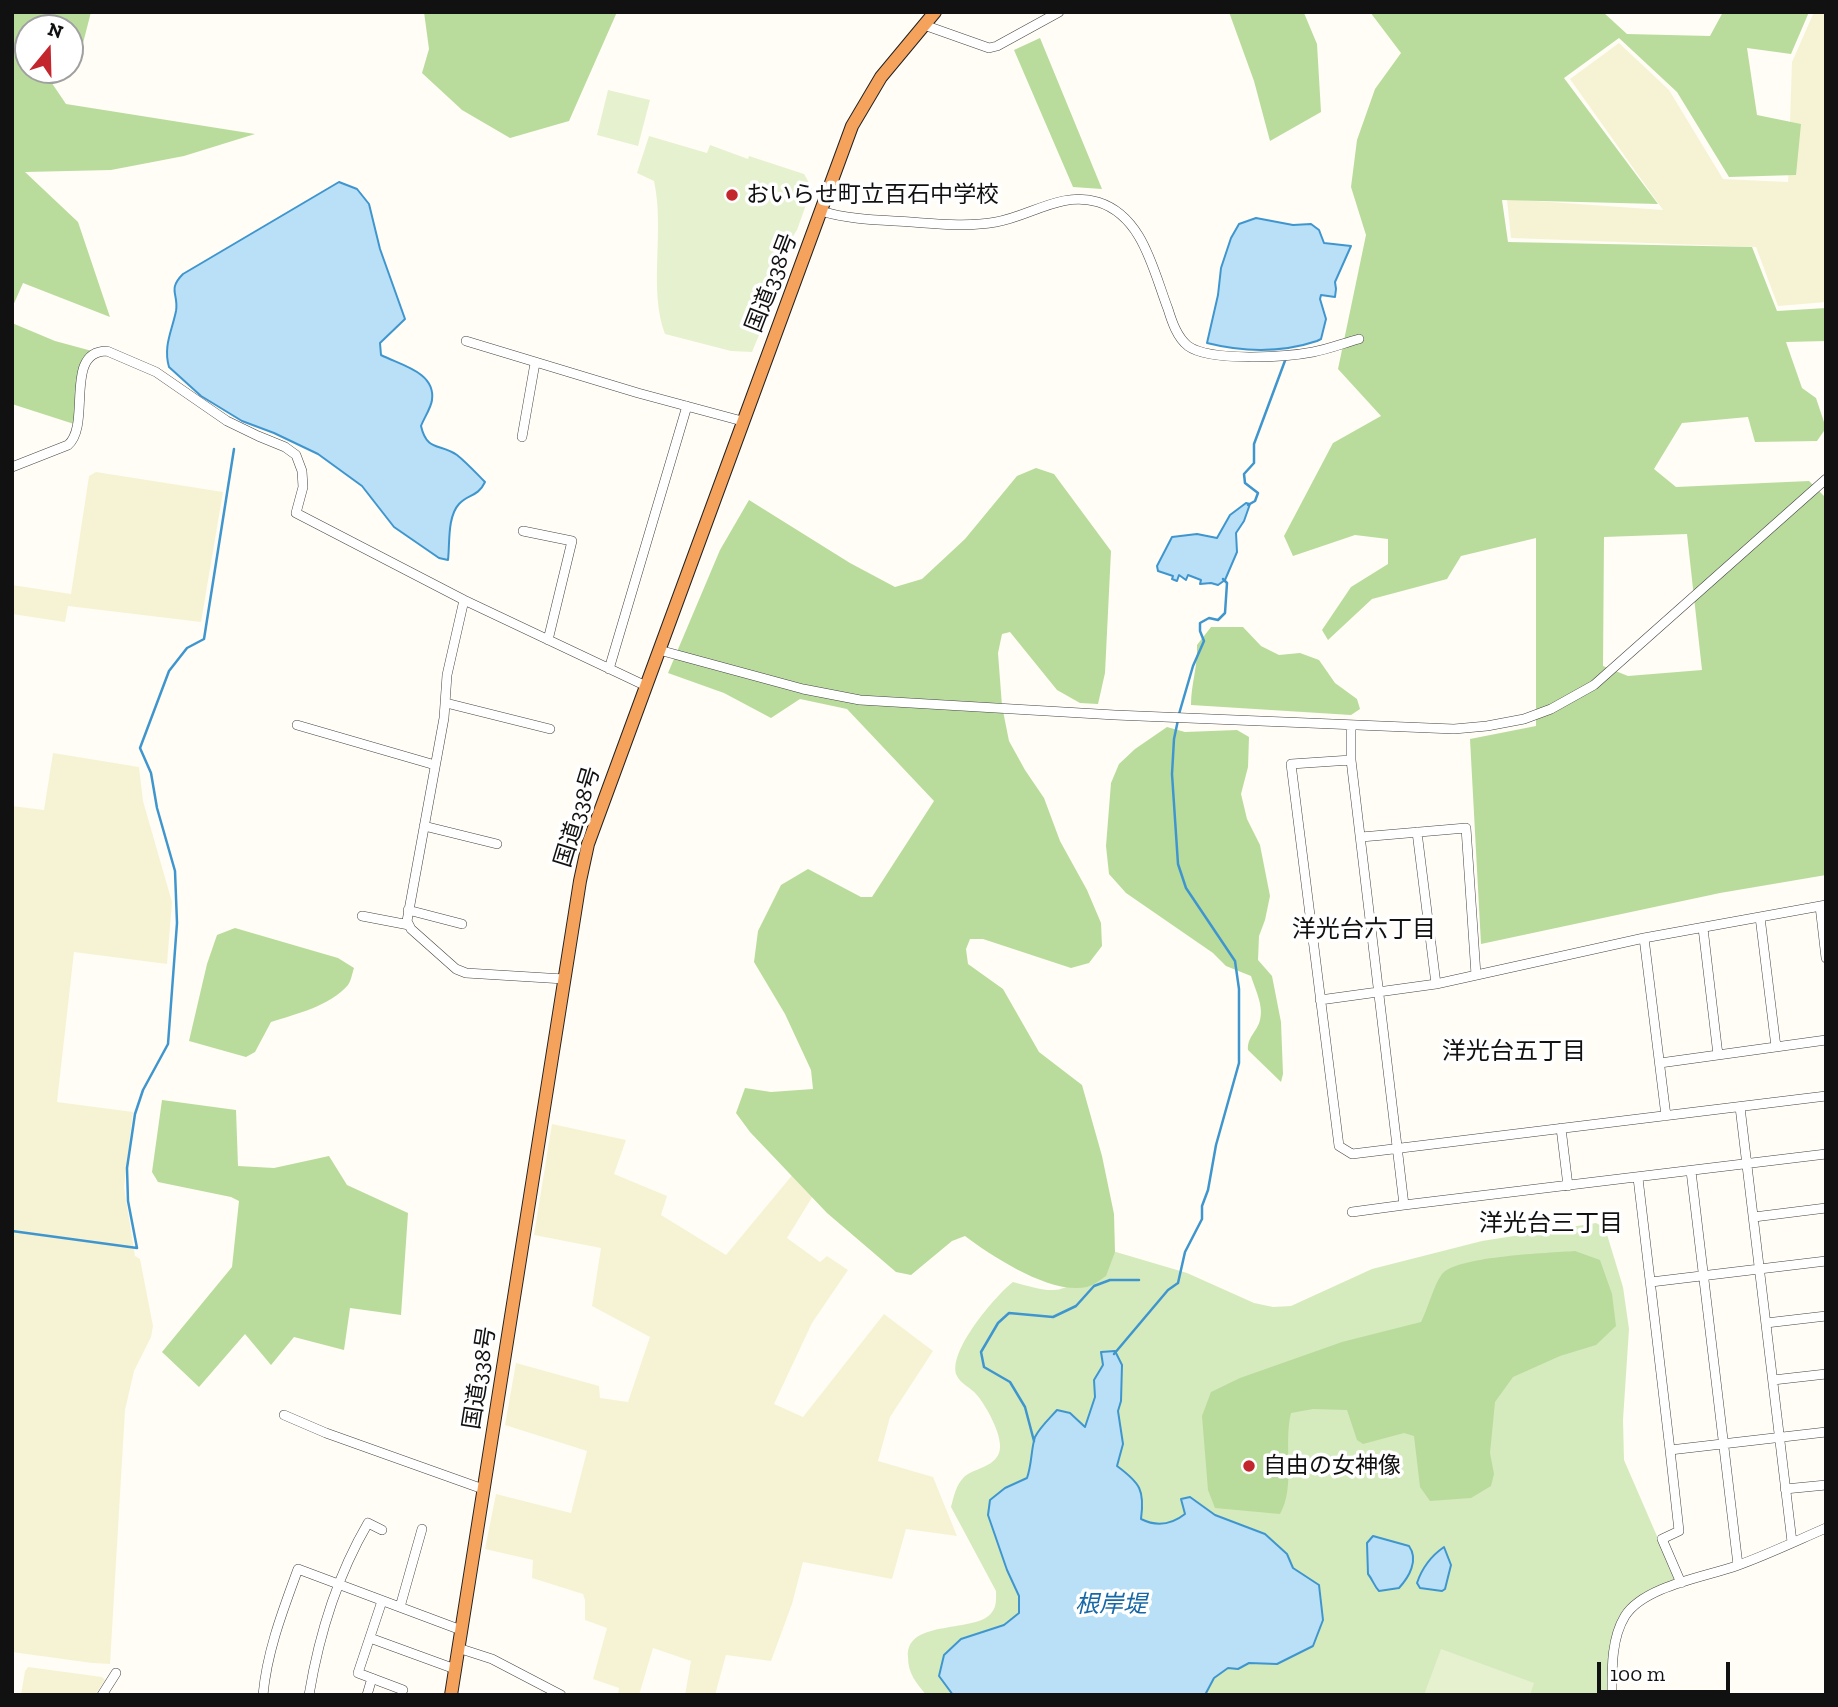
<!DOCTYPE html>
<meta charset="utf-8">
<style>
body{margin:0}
#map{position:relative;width:1838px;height:1707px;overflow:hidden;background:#fffdf5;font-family:"Zilla Slab",serif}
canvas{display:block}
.frame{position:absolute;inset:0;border:14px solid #111;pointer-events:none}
.north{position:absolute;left:14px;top:14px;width:70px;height:70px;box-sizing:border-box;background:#fff;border:2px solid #a0a0a0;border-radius:50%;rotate:19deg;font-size:19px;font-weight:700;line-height:28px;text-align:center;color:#111}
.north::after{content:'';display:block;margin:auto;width:24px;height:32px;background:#c4262e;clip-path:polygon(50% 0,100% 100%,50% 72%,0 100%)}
.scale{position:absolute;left:1597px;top:1662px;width:133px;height:32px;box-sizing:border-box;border:4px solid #111;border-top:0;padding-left:9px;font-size:21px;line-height:24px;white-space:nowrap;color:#111;-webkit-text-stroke:5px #fff;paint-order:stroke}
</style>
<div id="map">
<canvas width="1838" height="1707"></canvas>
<div class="frame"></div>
<div class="north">N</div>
<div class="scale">100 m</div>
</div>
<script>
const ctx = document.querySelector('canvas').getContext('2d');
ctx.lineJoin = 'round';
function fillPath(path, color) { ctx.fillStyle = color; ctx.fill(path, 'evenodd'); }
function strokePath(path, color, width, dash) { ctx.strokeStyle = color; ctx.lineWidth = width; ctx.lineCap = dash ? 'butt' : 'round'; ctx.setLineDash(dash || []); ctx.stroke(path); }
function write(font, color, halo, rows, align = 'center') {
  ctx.font = font + ' "Zilla Slab","Noto Sans JP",serif'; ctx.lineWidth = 7; ctx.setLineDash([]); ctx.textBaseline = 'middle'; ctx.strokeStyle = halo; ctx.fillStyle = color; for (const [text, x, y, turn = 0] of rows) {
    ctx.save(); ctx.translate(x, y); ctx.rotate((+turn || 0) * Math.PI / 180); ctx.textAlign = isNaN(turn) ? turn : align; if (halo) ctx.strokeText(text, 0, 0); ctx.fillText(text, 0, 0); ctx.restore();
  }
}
fillPath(new Path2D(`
 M1814 12H1826V302L1778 306 1756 247 1511 238 1507 199 1663 210 1570 79 1619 43 1669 90 1723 179 1788 182 1792 62Z
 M96 472 223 492 201 622 68 606 65 622 12 614V585L71 594 89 476Z
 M53 753 139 767 143 801 172 902 167 964 74 952 57 1102 133 1112 124 1187 135 1256 140 1259 153 1326 151 1337 134 1371 125 1410 110 1664 92 1663 12 1652V806L44 810Z
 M552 1124 626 1140 614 1174 667 1196 661 1215 726 1255 794 1173 816 1191 787 1238 820 1262 827 1256 848 1270 812 1323 774 1404 803 1417 884 1314 933 1351 890 1417 878 1461 933 1477 957 1536 906 1529 892 1579 803 1562 792 1604 771 1661 726 1655 715 1695H685L691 1661 653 1648 639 1695H618L619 1688 593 1679 607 1628 585 1620V1600L583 1594 532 1578 533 1560 485 1549 496 1494 571 1513 587 1451 505 1425 516 1363 599 1386 600 1398 628 1402 650 1337 592 1306 601 1248 534 1235Z
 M28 1667 102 1677 105 1680 95 1695H21L25 1671Z`), '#f6f3d4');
fillPath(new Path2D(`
 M1596 1223 1605 1228 1623 1287 1629 1329 1623 1420 1624 1460 1676 1580C1655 1589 1632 1597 1620 1618L1609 1695H926C916 1682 908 1674 908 1657 905 1618 978 1634 992 1612 997 1606 996 1598 996 1591L951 1507C954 1496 956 1485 964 1477 974 1468 993 1468 999 1453 1005 1439 986 1405 976 1394 971 1388 960 1383 957 1376 946 1353 996 1295 1013 1282 1053 1293 1063 1297 1093 1266 1101 1258 1105 1254 1116 1252L1187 1273 1254 1303 1273 1307 1291 1306 1372 1269 1482 1241Z`), '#d5ebbd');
fillPath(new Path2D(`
 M12 12H91L81 51 70 52V28H28V70H43L66 104 255 134 184 156 111 170 25 172 78 222 110 317 23 283 12 308Z
 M424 12H617L569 121 510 138 462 110 422 73 429 49Z
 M1229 12 1304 13 1317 44 1321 112 1270 141 1254 81Z
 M1370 12H1603L1627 34 1710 36 1723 12H1809L1791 54 1747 48 1757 115 1801 124 1796 175 1729 177 1677 92 1619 38 1564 78 1658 204 1502 200 1508 242 1752 247 1777 311 1826 308V341L1786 342 1802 388 1816 398 1826 428 1817 441 1755 442 1748 417 1682 423 1654 469 1676 487 1809 481 1825 497 1826 875 1720 893 1481 944 1470 739 1536 726V538L1461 556 1447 579 1372 599 1328 640 1322 630 1351 587 1388 564V539L1355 535 1293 556 1284 536 1333 443 1381 416 1338 369 1366 235 1351 187 1357 140 1375 89 1401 53ZM1687 534 1702 670 1628 676 1603 666 1604 537Z
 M1040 38 1102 189 1073 187 1014 50Z
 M12 323 55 341 92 351 76 408 74 424 12 404Z
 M1036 468 1054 474 1111 551 1105 673 1098 704 1080 703 1057 690 1010 632 1002 634 998 653 1002 706 1009 741 1025 770 1044 798 1060 841 1087 890 1101 923 1102 946 1089 963 1071 968 983 939H970L966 949 968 964 1003 989 1039 1052 1082 1085 1102 1156 1114 1214 1115 1252 1106 1276C1100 1280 1094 1285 1087 1287 1051 1295 993 1257 965 1236L952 1241 911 1275 896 1272 827 1213 750 1132 736 1113 745 1088 771 1092 813 1089 811 1070 785 1014 754 962 758 931 781 885 808 869 861 897H872L934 801 847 709 800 699 771 718 724 693 668 673 720 550 749 500 850 563 895 587 922 579 965 539 1017 476Z
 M1211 627H1243L1261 646 1279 655 1300 653 1319 660 1335 683 1357 699 1360 709 1351 715 1191 705C1191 684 1198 666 1197 645Z
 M1167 727 1185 732 1237 730 1249 737 1248 767 1241 794 1247 819 1260 845 1270 896 1265 920 1259 936 1258 960 1272 976 1281 1022 1283 1074 1281 1082 1248 1050C1247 1037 1257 1032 1260 1020 1264 1006 1255 989 1251 976L1226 966 1213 953 1126 893 1109 874 1106 846 1111 783 1119 764 1135 749Z
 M235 928 338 958 354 968C352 974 351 981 348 985 330 1006 296 1014 271 1022L255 1052 246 1057 189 1041 207 964 217 935Z
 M162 1100 236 1110 238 1166 274 1168 329 1156 347 1185 408 1213 401 1315 350 1308 344 1350 294 1337 271 1365 245 1334 199 1387 162 1352 232 1267 239 1201 231 1197 158 1182 152 1172Z
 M1575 1251 1600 1260 1612 1294 1616 1326 1596 1345 1560 1356 1513 1377 1495 1402 1490 1453 1494 1474 1491 1486 1471 1498 1430 1501 1420 1487 1414 1436 1404 1433 1363 1444 1357 1440 1347 1410 1313 1409 1291 1413C1283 1445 1296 1486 1280 1514L1215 1508 1208 1490 1202 1416 1211 1392 1240 1378 1342 1342 1421 1322C1428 1309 1434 1283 1443 1273 1460 1256 1548 1253 1575 1251Z`), '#b9dc9c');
fillPath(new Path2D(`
 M608 90 650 100 638 146 597 135Z
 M649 136 707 153 710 145 748 159 749 156 804 174 812 188 797 230 787 246 781 282 752 352 731 351 665 334C648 289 665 231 654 181L637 173Z
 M1441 1649 1534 1683 1530 1695H1424Z`), '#e6f2cf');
const water = new Path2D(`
 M339 182 357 189 369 204 380 249 405 319 380 343 381 355C400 365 436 372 432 400 431 408 424 418 421 426 427 452 440 443 457 455 467 463 476 473 485 482 478 497 468 494 459 504 447 517 450 544 448 560L439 558 394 527 362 486 318 454 274 433 242 421 201 396 169 367C163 346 172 331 176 311 179 294 167 290 183 274Z
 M1256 218 1293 225 1311 224 1319 230 1324 243 1351 246 1335 282 1336 289 1335 297 1321 295 1320 299 1326 319 1321 339 1317 341C1281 353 1243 352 1207 343L1218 295 1221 268 1231 238 1239 224Z
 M1246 503 1250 504 1244 521 1236 533 1237 552 1225 580 1218 585 1211 583 1200 584 1201 580 1188 575 1186 580 1179 575 1177 581 1172 579 1173 576 1158 571 1157 566 1172 537 1197 534 1217 538 1230 515Z
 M1115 1351 1122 1365 1121 1401 1118 1411 1123 1444 1117 1466C1140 1483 1145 1490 1141 1519 1157 1527 1171 1525 1185 1514L1181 1499 1190 1497 1215 1515 1265 1534 1287 1554 1293 1568 1319 1585 1323 1620 1313 1646 1277 1664 1249 1663 1238 1669 1228 1668 1214 1678 1205 1695H953L939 1676 944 1655 961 1639 1004 1625 1019 1613V1596L1007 1570 988 1515 990 1500 1005 1488 1027 1478C1032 1464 1031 1449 1035 1437 1040 1427 1050 1418 1057 1410L1070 1413 1085 1427 1095 1397 1094 1380 1103 1365 1101 1352Z
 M1373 1536 1409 1546C1419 1560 1409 1577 1399 1588L1379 1591C1374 1586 1373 1580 1368 1574L1367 1543Z
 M1444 1547 1451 1565 1445 1589 1442 1591 1420 1588 1417 1583C1422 1568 1431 1556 1444 1547Z`);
fillPath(water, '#b9e0f7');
strokePath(water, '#3f96cf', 2);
strokePath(new Path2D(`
 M1248 505 1255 501 1258 493 1245 483 1244 474 1254 463V444L1286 358
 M1179 714 1193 666 1204 641 1200 631V623L1209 618 1218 620 1225 613 1227 583 1223 579
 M12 1231 137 1248 128 1201 127 1168 135 1114 143 1090 168 1044 177 923 175 871 157 808 151 773 140 748 169 671 187 648 204 639 234 449
 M1114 1354 1168 1290 1178 1283 1185 1252 1202 1219V1206L1208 1190 1216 1145 1239 1063V989L1235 961 1186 888 1178 864 1172 774 1174 739 1178 720
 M1034 1441 1025 1407 1010 1382 984 1367 981 1352 998 1323 1009 1313 1053 1317 1076 1306 1094 1286 1110 1280H1139`), '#3f96cf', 2.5);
const minor = new Path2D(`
 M924 25 989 48 997 46 1059 12
 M821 211C850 220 881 220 911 222 939 224 968 227 996 222 1031 216 1061 191 1098 202 1143 216 1153 270 1168 309 1172 322 1177 337 1188 346 1210 362 1287 357 1313 352 1329 349 1344 343 1359 339
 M466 341 638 393 742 421
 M522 437 535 363
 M12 467 68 445C92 424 63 351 107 351L156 372 227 421 258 436 285 447 296 455 302 471 303 487 296 513 464 600 646 686
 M523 531 572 541 548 640
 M464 600 447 675 444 718 407 921 411 929 456 969 466 973 564 979
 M659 650 803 689 860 700 1115 715 1454 729 1487 726 1524 719 1551 709 1594 685 1826 479
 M609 669 687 406
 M446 703 550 729
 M297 725 435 765
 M1351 726V760L1404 1205 1826 1154
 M1351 760 1291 764 1339 1146 1352 1154 1826 1096
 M424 826 497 844
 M1417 832 1436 984
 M1361 837 1466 828 1476 975
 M1820 906 1826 958
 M408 910 462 924
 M362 916 409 925
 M1760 917 1776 1047
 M1703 928 1718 1055
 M1644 938 1666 1116
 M1320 1000 1436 984 1644 938 1826 905
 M1660 1063 1826 1040
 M1740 1107 1792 1542
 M1561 1128 1568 1186
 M1691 1171 1738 1565
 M1638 1178 1670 1450 1826 1432
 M1352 1212 1404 1205
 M1754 1217 1826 1208
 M1651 1282 1826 1261
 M1766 1323 1826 1316
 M1773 1380 1826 1374
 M284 1415 326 1433 483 1489
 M1670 1450 1679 1531 1662 1539 1681 1583
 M1785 1489 1826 1485
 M382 1601 358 1673 403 1690
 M400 1607 422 1529
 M370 1638 455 1669
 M458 1648 492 1659 561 1695
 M102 1695 116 1673
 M263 1695C267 1651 283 1610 298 1569L461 1630
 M309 1695C319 1635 337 1576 368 1523L382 1530
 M367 1695 372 1678
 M1612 1695C1612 1669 1611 1639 1625 1616 1644 1586 1705 1577 1736 1566 1767 1555 1796 1541 1826 1528`);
const highway = new Path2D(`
 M451 1695 580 881 588 844 852 126 881 77 935 12`);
strokePath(minor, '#444', 10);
strokePath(highway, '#222', 14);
strokePath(minor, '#fff', 9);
strokePath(highway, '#f5a25d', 12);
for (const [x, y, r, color] of [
 [732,195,7,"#c4262e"],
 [1249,1466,7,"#c4262e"]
]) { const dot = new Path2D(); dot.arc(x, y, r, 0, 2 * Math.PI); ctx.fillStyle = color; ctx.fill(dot); strokePath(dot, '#fff', 2.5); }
write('23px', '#111', '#fff', [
 ["おいらせ町立百石中学校",746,195],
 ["自由の女神像",1263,1466]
], 'left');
write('23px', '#111', '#fff', [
 ["国道338号",772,283,-69],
 ["国道338号",578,817,-73],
 ["国道338号",480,1378,-81]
]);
write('24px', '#111', '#fff', [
 ["洋光台六丁目",1364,930],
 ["洋光台五丁目",1514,1052],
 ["洋光台三丁目",1551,1224]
]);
write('italic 24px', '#1768a6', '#fff', [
 ["根岸堤",1111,1605]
]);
</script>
